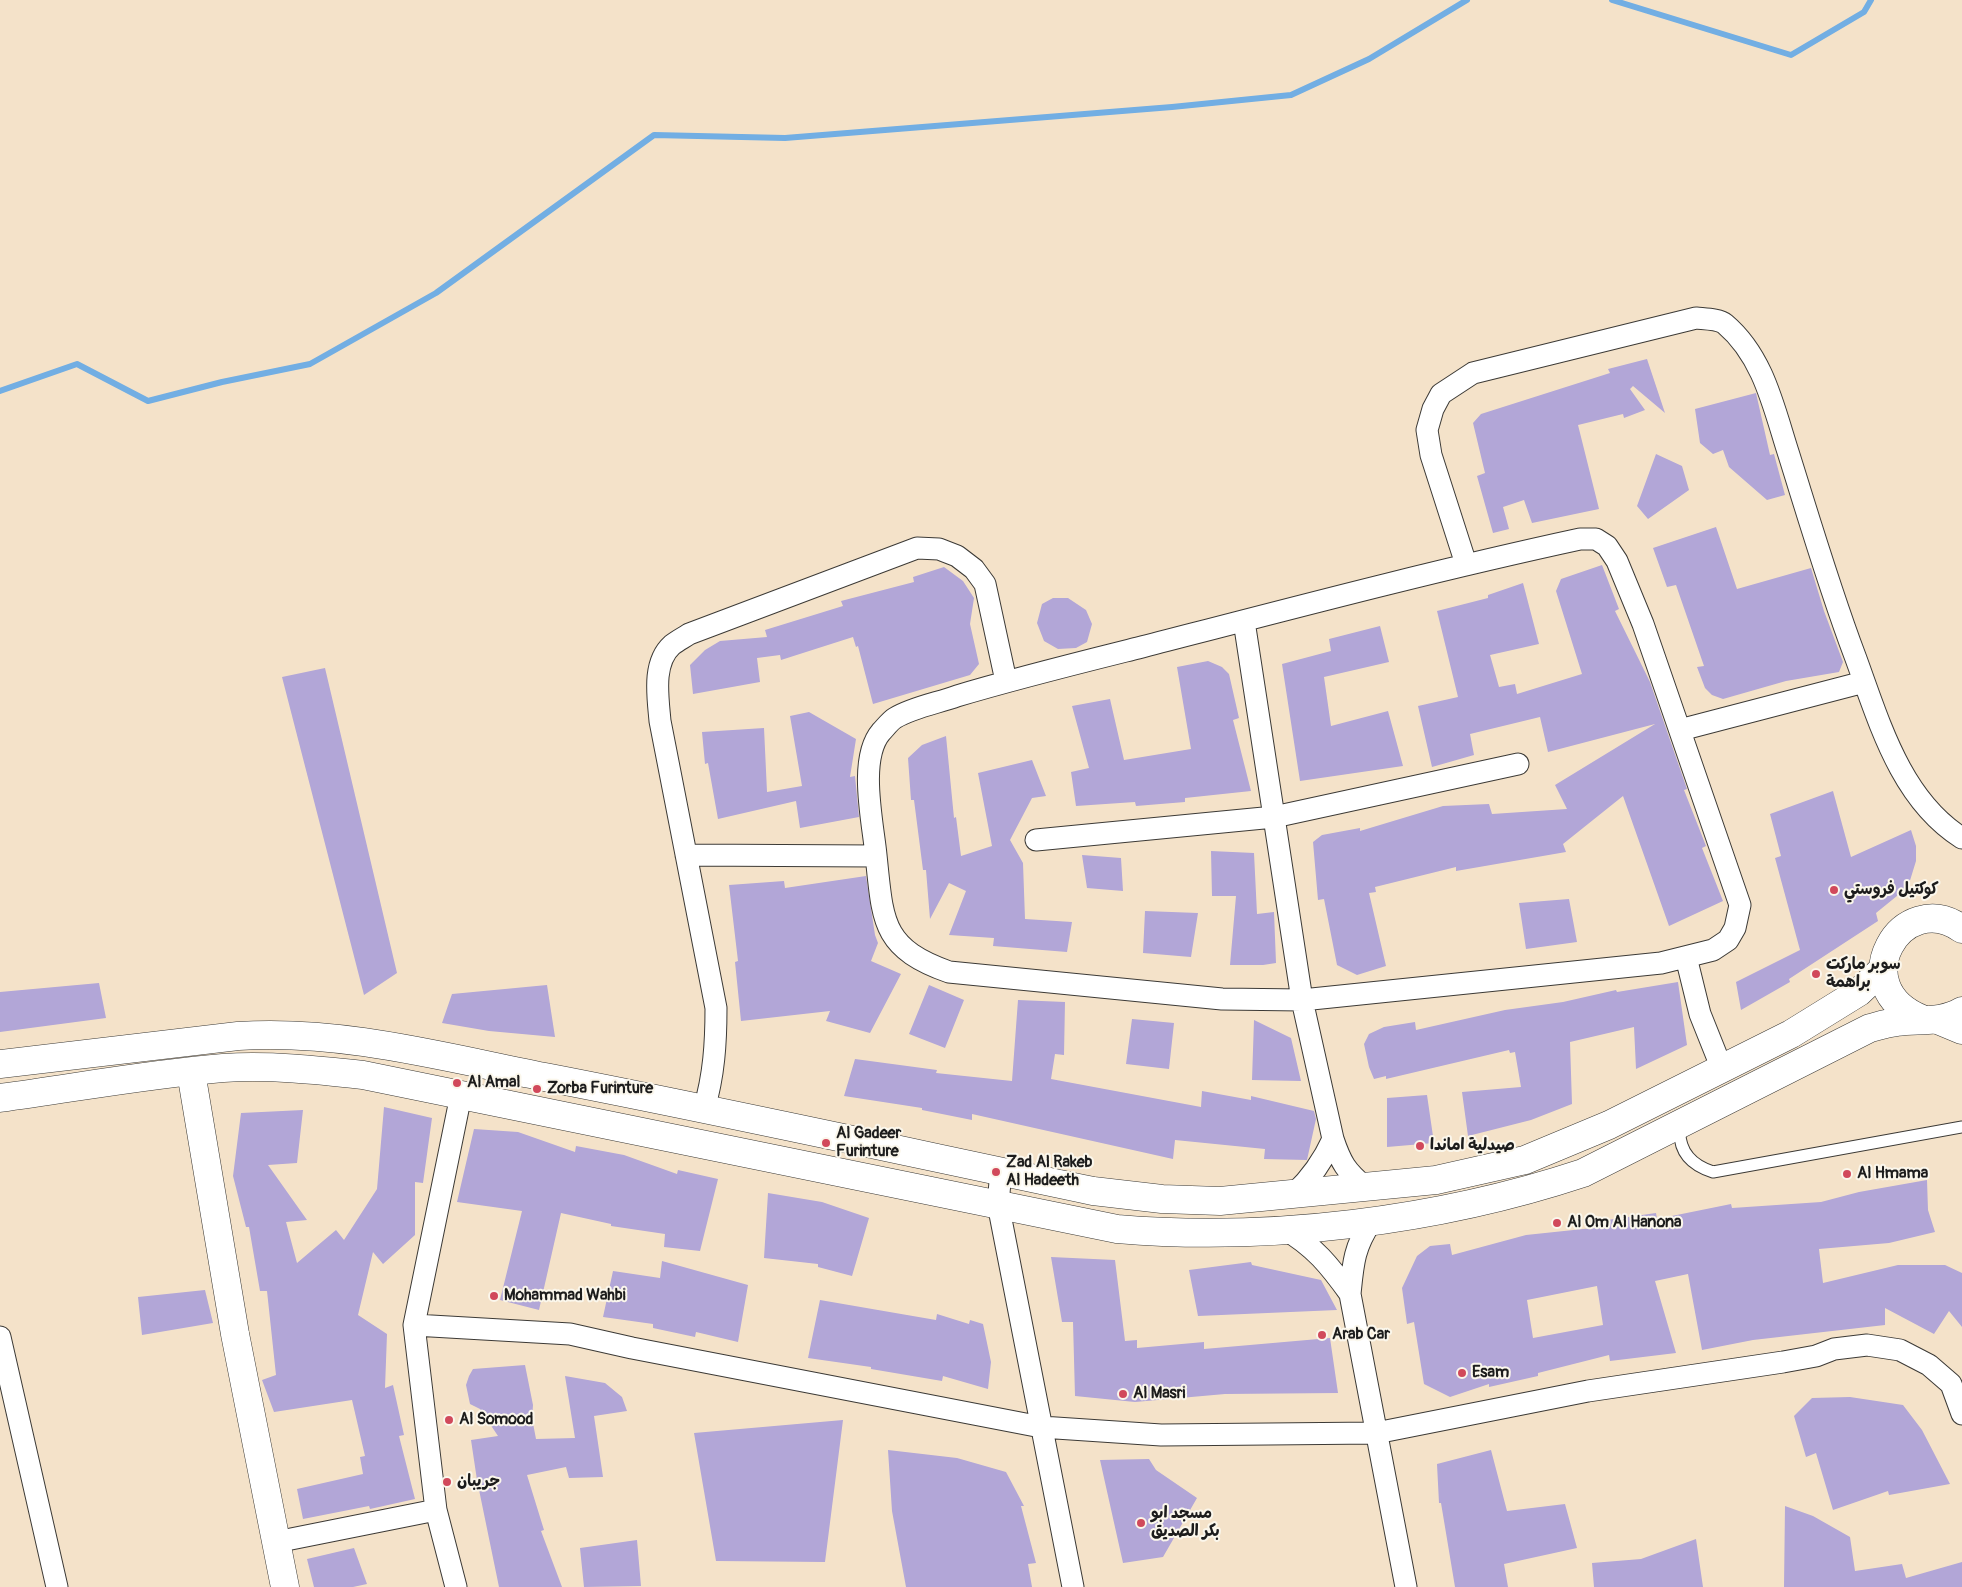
<!DOCTYPE html>
<meta charset="utf-8">
<style>
body{margin:0}
canvas{display:block;background:#f4e2c9}
</style>
<canvas width="1962" height="1587"></canvas>
<script>
const ctx = document.querySelector('canvas').getContext('2d');
ctx.lineJoin = 'round';
function strokePath(path, color, width, dash) { ctx.strokeStyle = color; ctx.lineWidth = width; ctx.lineCap = dash ? 'butt' : 'round'; ctx.setLineDash(dash || []); ctx.stroke(path); }
function fillPath(path, color) { ctx.fillStyle = color; ctx.fill(path, 'evenodd'); }
function write(font, color, halo, rows, align = 'center') {
  ctx.font = font + ' Pangolin,"Playpen Sans Arabic",sans-serif'; ctx.lineWidth = 4; ctx.setLineDash([]); ctx.textBaseline = 'middle'; ctx.strokeStyle = halo; ctx.fillStyle = color; for (const [text, x, y, turn = 0] of rows) {
    ctx.save(); ctx.translate(x, y); ctx.rotate((+turn || 0) * Math.PI / 180); ctx.textAlign = isNaN(turn) ? turn : align; if (halo) ctx.strokeText(text, 0, 0); ctx.fillText(text, 0, 0); ctx.restore();
  }
}
strokePath(new Path2D(`
 M1612 0 1791 55 1864 12 1871 0
 M0 391 77 364 148 401 222 382 310 364 436 293 654 135 785 138 1172 107 1291 95 1369 59 1467 0`), '#72aee3', 6);
fillPath(new Path2D(`
 M1647 359 1665 413 1633 386 1630 389 1645 410 1624 418 1623 414 1578 425 1599 509 1532 523 1524 500 1503 507 1509 529 1493 533 1477 476 1485 473 1473 423 1481 414 1610 373 1608 369Z
 M1756 393 1770 455 1774 454 1785 495 1767 500 1729 467 1723 450 1713 454 1700 443 1695 409Z
 M1656 454 1682 466 1689 490 1648 519 1637 506Z
 M1716 527 1737 589 1811 568 1824 611 1843 662 1839 672 1786 681 1723 699 1712 695 1705 688 1697 667 1704 666 1676 585 1667 587 1653 548Z
 M1602 565 1619 609 1615 611 1650 682 1687 789 1684 790 1706 846 1702 848 1723 901 1669 926 1623 796 1563 844 1566 852 1456 871V867L1375 887 1376 892 1369 893 1386 966 1357 975 1337 965 1324 899 1318 900 1313 842 1322 835 1360 828V831L1443 806 1489 804 1492 814 1567 809 1555 785 1655 724 1548 752 1540 717 1470 734 1474 755 1432 767 1418 706 1458 697 1437 611 1488 598V595L1523 583 1539 644 1490 655 1499 687 1515 684 1517 694 1582 674 1556 591 1561 579Z
 M944 567 963 581 974 598 970 624 979 664 970 675 873 704 858 646 856 647 853 637 781 660 780 655 757 658 760 682 693 694 690 665 705 650 720 641 767 637 765 630 843 606 841 601 914 582 913 577Z
 M1053 598H1068L1086 610 1092 624 1087 642 1076 648 1058 649 1044 641 1037 623 1042 604Z
 M1380 626 1389 662 1324 677 1331 726 1388 711 1403 766 1300 781 1282 664 1331 651 1329 639Z
 M1208 661 1222 667 1229 674 1239 718 1233 720 1251 791 1185 798V802L1136 806 1135 802 1076 806 1071 772 1089 768 1072 706 1110 699 1124 760 1191 749 1177 667Z
 M325 668 397 973 364 995 282 677Z
 M809 712 856 739 850 777 855 776 859 817 800 828 796 801 718 819 708 763 705 764 702 732 764 728 767 792 802 786 790 716Z
 M946 736 954 818 956 817 961 856 992 846 978 773 1032 760 1046 796 1032 798 1010 840 1023 863 1025 919 1072 922 1067 952 993 946 994 938 949 935 966 891 949 883 930 919 926 870H923L914 800H911L908 758 922 745Z
 M1833 791 1851 857 1911 830 1916 846V861L1908 887 1876 913 1878 921 1789 979 1790 982 1741 1010 1736 982 1800 950 1775 858 1781 856 1770 814Z
 M1211 851 1254 853 1257 914 1274 912 1276 963 1263 965H1230L1236 896H1212Z
 M1082 855 1121 858 1123 891 1087 888Z
 M866 876 875 935 878 943 871 961 901 974 870 1033 826 1021 830 1011 741 1021 735 962 738 961 729 885 784 881 785 888Z
 M1569 899 1577 942 1526 949 1519 903Z
 M1145 911 1198 913 1191 957 1143 953Z
 M1678 982 1687 1045 1636 1069 1634 1027 1570 1042 1572 1104 1531 1120 1468 1136 1462 1092 1521 1087 1515 1052 1510 1053 1509 1050 1386 1079V1076L1374 1079 1369 1067 1364 1044 1369 1034 1384 1027 1415 1022 1416 1030 1505 1010 1563 1002 1616 990 1617 992Z
 M99 983 106 1018 0 1032V992Z
 M547 985 555 1037 489 1031 442 1023 452 994Z
 M929 985 964 1000 945 1048 909 1034Z
 M1018 1000 1065 1002 1064 1055 1055 1054 1051 1079 1201 1107 1202 1091 1251 1100V1096L1314 1111 1316 1119 1307 1160 1264 1159 1265 1149 1175 1140 1173 1159 972 1114V1120L922 1110V1108L844 1096 855 1059 937 1070 936 1073 1012 1081Z
 M1132 1019 1174 1023 1169 1069 1126 1064Z
 M1254 1020 1291 1038 1301 1081 1252 1080Z
 M1427 1095 1434 1143 1387 1147V1098Z
 M384 1107 432 1118 423 1183 415 1182V1235L383 1264 373 1252 358 1315 387 1334 385 1388 393 1385 404 1435 399 1436 415 1499 370 1509 369 1506 303 1519 297 1489 363 1474 360 1457 365 1456 352 1400 274 1412 262 1380 276 1375 267 1291H260L249 1227H246L233 1176 241 1113 303 1110 297 1163 268 1165 307 1220 286 1222 297 1263 336 1230 344 1240 377 1189Z
 M474 1129 518 1132 575 1152 576 1146 624 1155 677 1174 678 1170 718 1179 700 1251 664 1247 665 1234 611 1226V1224L561 1213 539 1310 500 1300 522 1211 457 1202Z
 M1927 1180 1928 1210 1935 1232 1889 1243 1819 1249 1823 1283 1898 1265H1945L1962 1273V1327L1949 1311 1934 1334 1885 1308V1325L1753 1340 1702 1350 1688 1274 1655 1281 1676 1353 1610 1361 1609 1355 1538 1373V1376L1489 1387V1384L1450 1397 1424 1384 1414 1322 1407 1324 1402 1288 1417 1256 1430 1246 1450 1244 1452 1255 1526 1235 1602 1227 1600 1221 1656 1213 1657 1219 1731 1204 1732 1208 1821 1202 1859 1192ZM1597 1286 1603 1325 1533 1338 1527 1300Z
 M768 1193 822 1202 869 1218 852 1276 818 1267V1264L764 1258Z
 M1051 1257 1115 1260 1125 1341 1137 1340V1348L1204 1342V1349L1330 1338 1338 1393 1225 1394 1135 1402 1075 1396 1073 1322H1062Z
 M662 1261 748 1285 738 1342 696 1332 695 1337 653 1328V1324L603 1317 613 1271 660 1278Z
 M1251 1262 1252 1265 1321 1280 1337 1310 1198 1316 1189 1270Z
 M205 1290 213 1323 142 1335 138 1297Z
 M820 1300 936 1320 937 1314 969 1324 970 1320 983 1324 991 1362 988 1389 943 1376 942 1381 871 1369V1367L808 1358Z
 M525 1365 533 1405 532 1418 536 1439 575 1438 565 1376 605 1383 622 1397 627 1411 594 1416 603 1477 569 1478 566 1467 527 1475 544 1530 541 1531 562 1587H499L477 1480 471 1440 498 1436 480 1409 470 1404 466 1385 469 1376 473 1369Z
 M1850 1397 1903 1405 1922 1430 1950 1484 1889 1495 1888 1491 1833 1510 1816 1453 1806 1457 1794 1416 1812 1398Z
 M843 1420 825 1562 716 1561 694 1433Z
 M888 1450 957 1458 1006 1472 1024 1506H1021L1036 1563 1028 1564 1032 1587H906L892 1511Z
 M1491 1450 1507 1511 1565 1504 1577 1548 1504 1564 1508 1587H1455L1441 1503H1439L1437 1464Z
 M1149 1459 1156 1470 1197 1498 1163 1557 1123 1563 1100 1460Z
 M1785 1506 1813 1516 1850 1537 1855 1571 1902 1564 1906 1578 1962 1562V1587H1784Z
 M1696 1539 1703 1587H1594L1592 1563 1641 1559Z
 M637 1540 641 1586 584 1587 580 1548Z
 M354 1548 367 1584 353 1587H314L307 1559Z`), '#b2a6d7');
const lane = new Path2D(`
 M1680 1127C1678 1151 1691 1165 1713 1172L1962 1127`);
const street = new Path2D(`
 M1580 539H1596L1607 546 1617 561 1643 624 1740 905 1735 928 1728 940 1713 950 1661 963 1302 1000 1222 999 949 972C881 948 883 921 876 855 873 823 858 759 881 732 885 728 890 721 895 718 913 707 938 703 957 696 1017 678 1078 663 1138 648 1285 610 1432 571 1580 539Z
 M1466 564 1431 455 1427 430 1433 409 1441 394 1473 373 1696 318C1705 319 1719 319 1725 324 1764 357 1774 409 1789 455 1810 522 1830 590 1855 656 1879 721 1900 799 1962 838
 M1244 621 1302 1000 1333 1139C1341 1163 1346 1171 1365 1187
 M1680 730 1864 682
 M1036 840 1274 817 1518 764
 M686 855 876 856
 M1686 957 1700 1014 1722 1069
 M704 1109C714 1075 716 1043 716 1008L660 721C658 697 652 663 672 645 677 641 683 638 689 634L917 548 939 549 957 556 974 569 985 584 1006 681
 M1001 1171 998 1204 1073 1587
 M1294 1194C1312 1177 1323 1161 1333 1139
 M1371 1222C1354 1247 1353 1264 1350 1294L1406 1587
 M1284 1229C1314 1246 1330 1266 1350 1294
 M414 1325 570 1334 632 1348 1041 1427 1161 1435 1376 1433 1588 1391 1783 1362 1816 1356 1834 1349 1867 1345 1900 1350 1929 1365 1951 1384 1962 1414
 M0 1337 57 1587
 M276 1542 436 1510
 M456 1587 436 1510 414 1325 461 1095`);
const secondary = new Path2D(`
 M1938 1020 1962 1030
 M191 1072 235 1334 285 1587`);
const primary = new Path2D(`
 M1922 1019C1842 987 1902 886 1962 929
 M0 1064 238 1036C343 1029 447 1058 550 1078 731 1113 912 1153 1093 1191L1162 1199 1220 1201 1436 1180 1525 1160 1609 1125 1791 1034 1859 992 1882 970
 M0 1098C74 1088 148 1074 223 1068 270 1065 317 1070 363 1075L1117 1229C1270 1242 1438 1221 1583 1173L1870 1028C1878 1026 1887 1023 1897 1022 1919 1019 1942 1023 1962 1011`);
strokePath(lane, '#3c3a36', 13);
strokePath(street, '#3c3a36', 23);
strokePath(secondary, '#3c3a36', 29);
strokePath(primary, '#3c3a36', 29);
strokePath(lane, '#fff', 11);
strokePath(street, '#fff', 21);
strokePath(secondary, '#fff', 28);
strokePath(primary, '#fff', 28);
for (const [x, y, r, color] of [
 [1834,890,5,"#d1495b"],
 [1816,974,5,"#d1495b"],
 [457,1083,5,"#d1495b"],
 [537,1089,5,"#d1495b"],
 [826,1143,5,"#d1495b"],
 [1420,1146,5,"#d1495b"],
 [996,1172,5,"#d1495b"],
 [1847,1174,5,"#d1495b"],
 [1557,1223,5,"#d1495b"],
 [494,1296,5,"#d1495b"],
 [1322,1335,5,"#d1495b"],
 [1462,1373,5,"#d1495b"],
 [1123,1394,5,"#d1495b"],
 [449,1420,5,"#d1495b"],
 [447,1482,5,"#d1495b"],
 [1141,1523,5,"#d1495b"]
]) { const dot = new Path2D(); dot.arc(x, y, r, 0, 2 * Math.PI); ctx.fillStyle = color; ctx.fill(dot); strokePath(dot, '#fbf7ec', 2); }
write('bold 16px', '#1c1c1c', '#fbf7ec', [
 ["كوكتيل فروستي",1844,890],
 ["سوبر ماركت",1826,965],
 ["براهمة",1826,983],
 ["Al Amal",467,1083],
 ["Zorba Furinture",547,1089],
 ["Al Gadeer",836,1134],
 ["Furinture",836,1152],
 ["صيدلية اماندا",1430,1146],
 ["Zad Al Rakeb",1006,1163],
 ["Al Hadeeth",1006,1181],
 ["Al Hmama",1857,1174],
 ["Al Om Al Hanona",1567,1223],
 ["Mohammad Wahbi",504,1296],
 ["Arab Car",1332,1335],
 ["Esam",1472,1373],
 ["Al Masri",1133,1394],
 ["Al Somood",459,1420],
 ["جريبان",457,1482],
 ["مسجد ابو",1151,1514],
 ["بكر الصديق",1151,1532]
], 'left');
</script>
